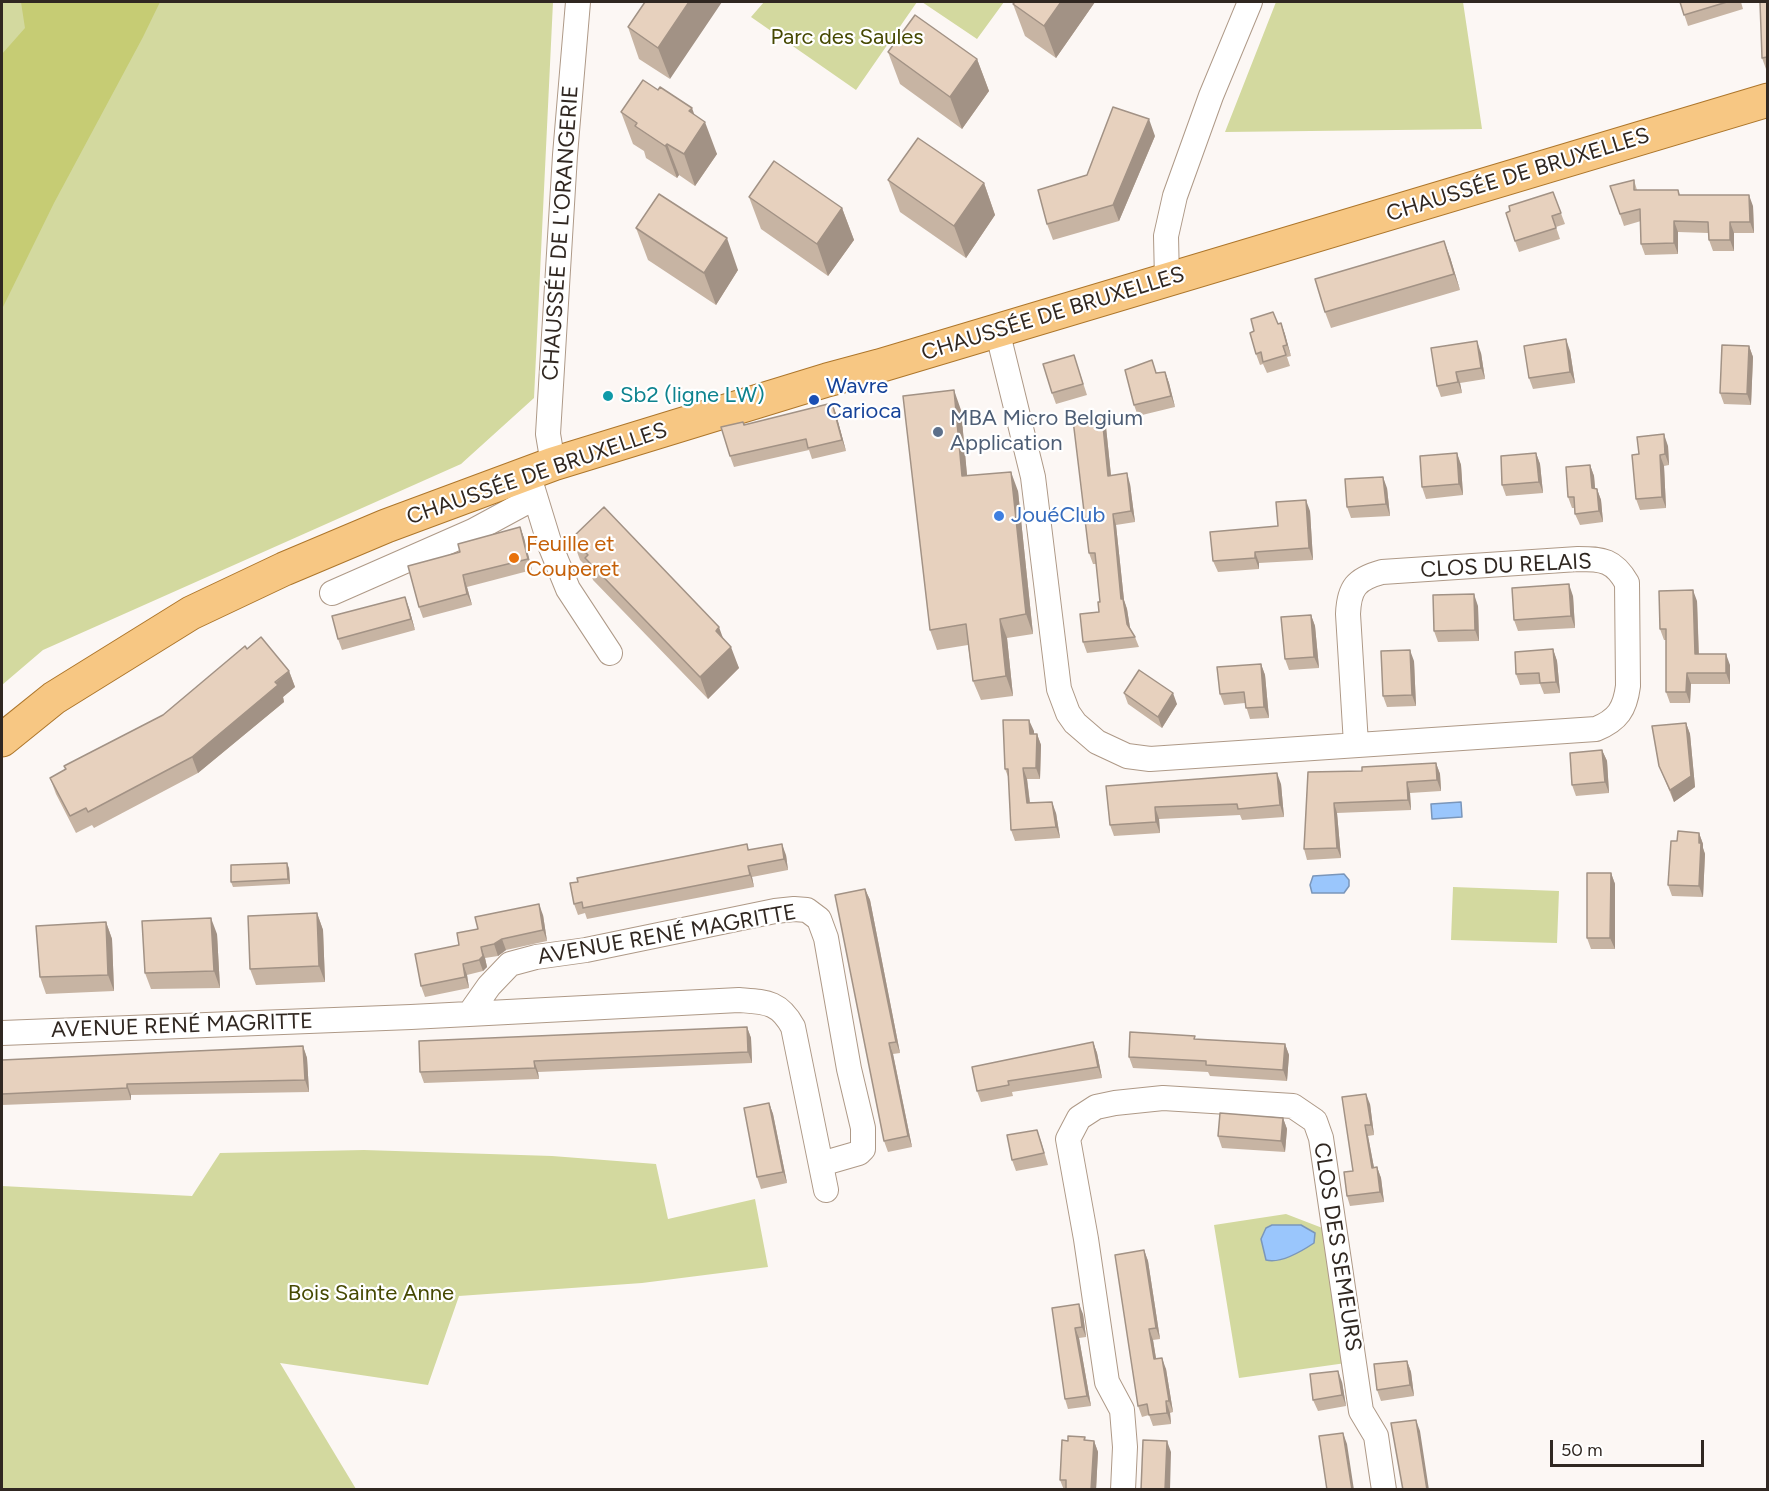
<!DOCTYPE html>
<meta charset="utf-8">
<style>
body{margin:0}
#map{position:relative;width:1769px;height:1491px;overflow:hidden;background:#fcf7f4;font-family:Figtree,sans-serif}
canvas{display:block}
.frame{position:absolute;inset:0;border:3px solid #302721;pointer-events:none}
.scale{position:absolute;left:1550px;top:1440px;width:154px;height:27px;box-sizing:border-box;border:3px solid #302721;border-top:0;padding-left:8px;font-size:18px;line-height:21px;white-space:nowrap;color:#302721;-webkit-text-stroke:4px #fff;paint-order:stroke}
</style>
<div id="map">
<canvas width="1769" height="1491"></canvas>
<div class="frame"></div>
<div class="scale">50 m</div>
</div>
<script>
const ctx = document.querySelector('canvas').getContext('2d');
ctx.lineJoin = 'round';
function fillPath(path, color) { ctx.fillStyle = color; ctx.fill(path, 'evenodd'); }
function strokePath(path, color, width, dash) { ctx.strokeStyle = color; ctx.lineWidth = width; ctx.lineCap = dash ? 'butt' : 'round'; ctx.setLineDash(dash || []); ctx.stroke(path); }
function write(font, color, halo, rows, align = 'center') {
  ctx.font = font + ' Figtree,sans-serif'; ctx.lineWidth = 4.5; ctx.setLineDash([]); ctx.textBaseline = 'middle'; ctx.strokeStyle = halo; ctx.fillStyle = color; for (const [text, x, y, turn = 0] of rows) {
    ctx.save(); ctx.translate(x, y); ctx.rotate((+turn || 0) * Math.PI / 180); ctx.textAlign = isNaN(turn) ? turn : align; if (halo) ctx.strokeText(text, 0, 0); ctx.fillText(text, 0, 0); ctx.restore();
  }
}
fillPath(new Path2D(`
 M2 2H553L534 398 461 464 43 650 2 685Z
 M764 2H917L856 90 751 17Z
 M922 2H1004L977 39Z
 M1276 2H1463L1482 129 1225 132Z
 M1453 887 1559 891 1557 943 1451 940Z
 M364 1150 552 1156 656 1164 668 1219 755 1199 768 1267 642 1283 459 1296 428 1385 280 1363 356 1489H2V1186L192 1196 220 1153Z
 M1286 1214 1325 1229 1346 1363 1239 1378 1214 1225Z`), '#d3d99f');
fillPath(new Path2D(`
 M21 2H160L143 37 54 203 2 309V54L25 28Z`), '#c6cc74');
const water = new Path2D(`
 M1461 802 1462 817 1432 819 1431 804Z
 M1344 874 1349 880V886L1344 893H1312L1310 885 1313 876Z
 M1272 1225H1301L1315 1233 1314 1243C1302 1251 1280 1264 1266 1260L1261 1239 1266 1228Z`);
fillPath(water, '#9ac6fc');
strokePath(water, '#7a96ba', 1.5);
const minor = new Path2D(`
 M1167 280 1166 236 1175 196 1211 96 1250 2
 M997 330 1033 477 1059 689 1068 713 1075 723 1097 742 1127 756 1150 759 1596 729C1618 720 1625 709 1628 686L1627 583C1614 560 1603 559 1578 559L1382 572C1356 579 1349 588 1348 614L1356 744
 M553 464 548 434 565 155 578 2
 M531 483 550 545 568 589 610 653
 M332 593 473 531 534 498
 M470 1013 489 986 510 964 536 957 586 950 775 911 794 909 807 910 819 919 826 938 849 1069 863 1128V1149L859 1153 821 1164
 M2 1033 411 1017 739 1000C765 1002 779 1001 793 1027L826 1190
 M1123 1490 1125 1447 1122 1410 1107 1382 1086 1239 1068 1139 1079 1118 1096 1107 1115 1103 1163 1098 1293 1106 1315 1121 1321 1138 1361 1411 1376 1436 1384 1490`);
const primary = new Path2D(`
 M2 740 54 698 191 613 284 569 386 526 553 464 827 380 879 366 1768 100`);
strokePath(minor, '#ae9987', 26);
strokePath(primary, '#ad762b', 35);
strokePath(minor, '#fff', 24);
strokePath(primary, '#f7c783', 33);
fillPath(new Path2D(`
 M645 2 670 79 639 59 628 27Z
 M1015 2H1095L1056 58 1025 36 1013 4Z
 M1680 2H1741L1743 9 1688 26Z
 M1767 2V69H1766L1762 58Z
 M888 52 977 59 989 91 962 129 900 84Z
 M621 112 694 114 717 154 695 186 679 175 677 178 646 158 644 151 633 144Z
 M1155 136 1119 221 1053 240 1047 224 1087 175Z
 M888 180 984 183 995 215 966 258 900 212Z
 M1634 180 1637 190H1678L1680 195 1753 206 1754 233H1734V251H1713L1709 240 1708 233 1678 232V254L1645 255 1641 244V221L1624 226 1610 186Z
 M1553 192 1565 224 1556 227 1560 239 1519 252 1515 241Z
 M749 197 842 208 854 240 828 276 761 229Z
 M636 228 738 270 716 305 648 260Z
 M1450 257 1460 290 1331 328 1325 312Z
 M1281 323 1291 356 1287 357 1290 366 1267 373 1263 364 1260 365 1256 354 1278 324Z
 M1749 346 1753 357 1751 405 1724 404 1720 393Z
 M1570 351 1575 383 1533 389 1529 378Z
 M1481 353 1485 379 1460 383 1462 393 1441 397 1437 386Z
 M1074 355 1087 395 1056 404 1052 393Z
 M1165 372 1169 383 1175 407 1138 416 1134 405 1156 373Z
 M832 403 836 414 846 451 812 459 809 450 734 467 730 456 744 425Z
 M961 410 967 476 1018 491 1033 634 1007 638 1013 696 981 700 973 681 968 645 937 650 930 630Z
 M1106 427 1111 475 1130 484 1135 522 1116 525 1124 600 1127 609 1130 628 1135 637 1139 647 1087 653 1083 642 1099 612 1100 602 1096 564H1093L1089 553Z
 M1668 446 1669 465 1664 466 1666 508 1640 510 1636 499 1639 454Z
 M1457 453 1461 465 1463 495 1426 499 1422 487Z
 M1536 453 1540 464 1543 493 1506 496 1502 485Z
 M1590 465 1594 476 1595 488 1597 489 1601 500 1603 522 1580 525 1575 514V508H1572L1568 497Z
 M1387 488 1390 516 1351 518 1347 507Z
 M1310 511 1313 560 1259 563V569L1218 572 1213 561 1278 526Z
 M520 527 524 538 532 570 467 587 472 605 423 618 419 607 460 552Z
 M572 538 724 639 739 668 708 699 593 580 590 570 580 560Z
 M1573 596 1575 628 1518 631 1514 620Z
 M1697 601 1699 654 1730 665V684H1691L1690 703H1670L1666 692V640H1664L1660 629Z
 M1478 606 1479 641 1438 642 1434 631Z
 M409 608 415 630 342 650 338 639Z
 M1311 615 1315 626 1319 668 1289 670 1285 659Z
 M247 649 289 671 295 687 283 697 284 702 198 773 94 828 92 825 76 833 56 794 50 778 163 715Z
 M1553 649 1557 661 1560 693 1544 694 1540 684 1520 685 1516 674Z
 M1414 661 1416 706 1387 707 1383 696Z
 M1261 664 1265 675 1269 718 1250 719 1245 703 1224 705 1220 694Z
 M1124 693 1177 704 1162 728 1128 704Z
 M1686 723 1690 734 1695 787 1674 802 1659 766Z
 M1034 731V734H1037L1041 745 1040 779H1027L1030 802 1056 813 1060 838 1015 841 1011 830 1009 779 1005 769Z
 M1602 750 1607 761 1609 793 1576 796 1572 785Z
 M1436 763 1440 774 1441 791 1410 793 1411 810 1337 813 1341 858 1307 860 1304 849 1308 772 1362 771Z
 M1281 784 1284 817 1242 820 1240 815 1159 819 1160 833 1114 836 1110 825 1106 786Z
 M1699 833 1703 844V848L1705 854 1703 897 1672 896 1668 885 1677 841Z
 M747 844 749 850 786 855 788 870 752 877 754 887 587 919 585 913 578 915 574 904Z
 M289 868 290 884 233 887 231 882Z
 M1611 873 1615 884V949H1591L1587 938Z
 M865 889 870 900 900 1053 893 1054 912 1147 888 1152 884 1141Z
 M317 913 323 930 325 982 256 985 250 969Z
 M543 915 547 941 506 950 498 956 485 958 487 967 483 971 467 975 469 988 425 997 421 986 478 929Z
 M106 922 112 939 114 991 46 994 40 977Z
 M217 934 220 988 151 989 145 973Z
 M747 1027 751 1038 752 1063 538 1072 539 1079 424 1083 420 1072Z
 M1093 1042 1097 1053 1102 1078 1012 1092 1013 1096 981 1102 977 1091Z
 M1285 1044 1289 1055 1287 1081 1210 1076 1208 1072 1133 1068 1129 1057Z
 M303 1046 307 1058 309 1092 131 1095V1100L2 1105V1060Z
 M769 1103 773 1114 787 1183 761 1189 757 1177Z
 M1370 1104 1374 1135 1368 1136 1374 1168 1377 1167 1381 1178 1384 1202 1350 1206 1347 1196Z
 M1283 1118 1287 1129 1285 1152 1222 1148 1218 1136Z
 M1037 1130 1041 1141 1048 1165 1016 1171 1012 1160Z
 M1144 1250 1148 1261 1160 1339 1153 1340 1156 1359 1166 1369 1173 1412 1170 1413 1171 1424 1153 1426 1149 1415 1142 1417 1138 1406Z
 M1052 1308 1083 1314 1086 1337 1079 1338 1091 1406 1068 1409 1065 1399Z
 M1407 1361 1411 1372 1414 1396 1381 1401 1377 1390Z
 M1342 1382 1346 1406 1318 1411 1313 1400Z
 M1085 1437 1086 1441H1094L1098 1452 1096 1490H1064L1060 1480 1068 1441Z`), '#c7b4a3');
fillPath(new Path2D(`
 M689 2H722L670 79 658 48Z
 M1061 2H1095L1056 58 1044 26Z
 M977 59 989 91 962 129 950 97Z
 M692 108 700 130 705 122 717 154 695 186 684 154 689 111Z
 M1149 119 1155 136 1119 221 1113 205Z
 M667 144 679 175 677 178 665 146Z
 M984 183 995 215 966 258 954 226Z
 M1749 195 1753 206 1754 233 1750 222Z
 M842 208 854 240 828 276 817 244Z
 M1674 221 1678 232V254L1674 243Z
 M1730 222 1734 233V251L1730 240Z
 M727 238 738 270 716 305 704 273Z
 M1444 241 1450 257 1460 290 1454 274Z
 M1281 323 1285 334 1291 356 1287 345Z
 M1566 339 1570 351 1575 383 1570 372Z
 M1477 341 1481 353 1485 379 1481 368Z
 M1749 346 1753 357 1751 405 1747 394Z
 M1165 372 1169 383 1175 407 1171 396Z
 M1456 372 1460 383 1462 393 1458 382Z
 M954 390 961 410 969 496 962 476Z
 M832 403 836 414 846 451 842 440Z
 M1102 416 1106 427 1112 486 1108 476Z
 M1664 434 1668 446 1669 465 1665 454Z
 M1457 453 1461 465 1463 495 1459 484Z
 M1536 453 1540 464 1543 493 1539 482Z
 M1660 455 1664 466 1666 508 1662 497Z
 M1590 465 1594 476 1596 499 1592 488Z
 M1011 472 1018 491 1033 634 1026 614Z
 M1127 473 1130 484 1135 522 1131 511Z
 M1383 477 1387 488 1390 516 1386 504Z
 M1597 489 1601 500 1603 522 1599 511Z
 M1306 500 1310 511 1313 560 1309 548Z
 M1113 514 1116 525 1124 600 1127 609 1131 634 1127 624 1121 599Z
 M520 527 524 538 532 570 528 559Z
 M1255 552 1259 563V569L1255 558Z
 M463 575 467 587 472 605 467 594Z
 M1569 584 1573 596 1575 628 1571 616Z
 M1693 590 1697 601 1699 665 1695 654Z
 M1474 594 1478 606 1479 641 1475 630Z
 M405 597 409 608 415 630 411 619Z
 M1311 615 1315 626 1319 668 1314 657Z
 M1000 619 1007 638 1013 696 1006 676Z
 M719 627 727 649 716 631Z
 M731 647 739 668 708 699 700 677Z
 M1553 649 1557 661 1560 693 1556 682Z
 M1410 650 1414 661 1416 706 1412 695Z
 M1726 654 1730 665V684L1726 673Z
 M1261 664 1265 675 1269 718 1264 707Z
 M289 671 295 687 283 697 284 702 198 773 192 757Z
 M1687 673 1691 684 1690 703 1686 692Z
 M1173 693 1177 704 1162 728 1158 717Z
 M1029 720 1034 731V745L1030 734Z
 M1686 723 1690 734 1695 787 1674 802 1670 790Z
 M1037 734 1041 745 1040 779 1036 768Z
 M1602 750 1607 761 1609 793 1605 782Z
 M1436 763 1440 774 1441 791 1437 780Z
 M1023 768 1027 779 1031 814 1027 803Z
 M1277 773 1281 784 1284 817 1280 805Z
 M1407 782 1410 793 1411 810 1408 800Z
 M1052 802 1056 813 1060 838 1056 827Z
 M1334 803 1337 813 1341 858 1337 848Z
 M1155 807 1159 819 1160 833 1156 822Z
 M1699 833 1703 844V848L1705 854 1703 897 1699 886Z
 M782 844 786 855 788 870 784 859Z
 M287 863 289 868 290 884 288 879Z
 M748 866 752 877 754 887 750 875Z
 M1611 873 1615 884V949L1610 938Z
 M865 889 870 900 900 1053 896 1042Z
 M539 904 543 915 547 941 543 930Z
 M317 913 323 930 325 982 319 966Z
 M211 918 217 934 220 988 214 971Z
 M106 922 112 939 114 991 108 975Z
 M502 939 506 950 498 956 494 944Z
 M481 947 485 958 487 967 483 971 479 960Z
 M463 964 467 975 469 988 465 977Z
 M747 1027 751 1038 752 1063 748 1052Z
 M1093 1042 1097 1053 1102 1078 1098 1067Z
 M889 1043 893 1054 912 1147 908 1136Z
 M1285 1044 1289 1055 1287 1081 1283 1070Z
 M303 1046 307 1058 309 1092 305 1080Z
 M534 1061 538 1072 539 1079 535 1068Z
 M127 1084 131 1095V1100L127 1088Z
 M1366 1094 1370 1104 1374 1135 1371 1125Z
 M769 1103 773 1114 787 1183 783 1172Z
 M1283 1118 1287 1129 1285 1152 1281 1141Z
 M1365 1125 1368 1136 1376 1178 1372 1168Z
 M1377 1167 1381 1178 1384 1202 1380 1192Z
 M1144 1250 1148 1261 1160 1339 1156 1328Z
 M1079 1304 1083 1314 1086 1337 1082 1327Z
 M1075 1328 1079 1338 1091 1406 1087 1396Z
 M1149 1329 1153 1340 1158 1370 1154 1359Z
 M1162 1358 1166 1369 1173 1412 1169 1401Z
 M1407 1361 1411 1372 1414 1396 1410 1385Z
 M1338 1371 1342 1382 1346 1406 1342 1395Z
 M1166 1401 1170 1413 1171 1424 1167 1413Z
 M1416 1420 1420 1431 1429 1490H1427Z
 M1343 1433 1347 1444 1354 1490H1352Z
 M1094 1441 1098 1452 1096 1490H1091Z
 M1167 1441 1171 1452 1170 1490H1165Z`), '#a29285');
const building = new Path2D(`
 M645 2H689L658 48 628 27Z
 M1015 2H1061L1044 26 1013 4Z
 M1680 2H1727L1684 15Z
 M1760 2H1767V57L1762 58Z
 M915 15 977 59 950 97 888 52Z
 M643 80 658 90 660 87 692 108 689 111 705 122 684 154 667 144 665 146 635 126 637 123 621 112Z
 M1113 107 1149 119 1113 205 1047 224 1038 190 1087 175Z
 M918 138 984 183 954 226 888 180Z
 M774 161 842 208 817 244 749 197Z
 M1634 180V190H1678L1679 195H1749L1750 222H1730V240H1709L1708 222 1674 221V243L1641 244 1640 209 1620 214 1610 186Z
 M1553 192 1561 213 1552 216 1556 228 1515 241 1506 213 1510 211 1509 206Z
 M659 194 727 238 704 273 636 228Z
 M1444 241 1454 274 1325 312 1315 279Z
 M1273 312 1278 324 1281 323 1287 345 1283 346 1286 355 1263 362 1261 352 1256 354 1250 333 1254 331 1251 319Z
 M1566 339 1570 372 1529 378 1524 346Z
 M1477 341 1481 368 1456 372 1458 382 1437 386 1431 348Z
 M1722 345 1749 346 1747 394 1720 393Z
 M1074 355 1083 384 1052 393 1043 364Z
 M1152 360 1156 373 1165 372 1171 396 1134 405 1125 370Z
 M954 390 962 476 1011 472 1026 614 1000 619 1006 676 973 681 966 624 930 630 903 396Z
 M832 403 842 440 808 448 806 439 730 456 721 427 743 422 744 425Z
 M1102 416 1108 476 1127 473 1131 511 1113 514 1121 599H1123L1127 624 1135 637 1083 642 1080 614 1099 612 1098 602H1100L1095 553H1089L1073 420Z
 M1664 434 1665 454 1660 455 1662 497 1636 499 1632 455 1639 454 1637 437Z
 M1457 453 1459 484 1422 487 1420 456Z
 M1536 453 1539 482 1502 485 1501 456Z
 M1590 465 1592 488 1597 489 1599 511 1575 514 1574 497H1568L1566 467Z
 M1383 477 1386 504 1347 507 1345 479Z
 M1306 500 1309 548 1255 552V558L1213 561 1210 532 1278 526 1276 502Z
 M604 507 719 627 716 631 731 647 700 677 585 558 588 555 572 538Z
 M520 527 528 559 463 575 467 594 419 607 408 566 460 552 458 544Z
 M1569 584 1571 616 1514 620 1512 588Z
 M1693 590 1695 654H1726V673H1687L1686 692H1666V629H1660L1659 591Z
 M1474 594 1475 630 1434 631 1433 595Z
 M405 597 411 619 338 639 332 616Z
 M1311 615 1314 657 1285 659 1281 617Z
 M261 637 289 671 275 682 278 685 192 757 88 812 86 808 70 816 50 778 66 769 64 766 163 715 245 646 247 649Z
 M1553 649 1556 682 1540 683 1539 673 1516 674 1515 652Z
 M1410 650 1412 695 1383 696 1381 651Z
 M1261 664 1264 707 1246 708 1244 692 1220 694 1217 667Z
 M1139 670 1173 693 1158 717 1124 693Z
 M1003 720H1029L1030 734H1037L1036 768H1023L1027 803 1052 802 1056 827 1011 830 1008 769H1005Z
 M1686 723 1691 776 1670 790 1659 766 1652 726Z
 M1602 750 1605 782 1572 785 1570 753Z
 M1436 763 1437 780 1407 782 1408 800 1334 803 1337 848 1304 849 1308 772 1362 771V767Z
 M1277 773 1280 805 1238 809 1237 804 1155 807 1156 822 1110 825 1106 786Z
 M1678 831 1699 833V843H1701L1699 886 1668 885 1671 841H1677Z
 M747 844 748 850 782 844 784 859 748 866 750 875 583 908 582 902 574 904 570 883 578 882 577 878Z
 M287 863 288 879 231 882V865Z
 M1587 873H1611L1610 938H1587Z
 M865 889 896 1042 889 1043 908 1136 884 1141 835 895Z
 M539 904 543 930 502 939 494 944 481 947 483 956 479 960 463 964 465 977 421 986 415 954 459 945 457 933 478 929 475 917Z
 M317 913 319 966 250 969 248 916Z
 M211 918 214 971 145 973 142 921Z
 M106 922 108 975 40 977 36 926Z
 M747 1027 748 1052 534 1061 535 1068 420 1072 419 1041Z
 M1130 1032 1195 1036 1194 1039 1285 1044 1283 1070 1206 1065V1061L1129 1057Z
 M1093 1042 1098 1067 1008 1081 1009 1085 977 1091 972 1067Z
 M303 1046 305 1080 127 1084V1088L2 1094V1060Z
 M1366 1094 1371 1125H1365L1372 1168 1377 1167 1380 1192 1347 1196 1344 1172 1353 1171 1342 1097Z
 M769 1103 783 1172 757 1177 744 1108Z
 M1220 1113 1283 1118 1281 1141 1218 1136Z
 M1037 1130 1044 1153 1012 1160 1007 1135Z
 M1144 1250 1156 1328 1149 1329 1154 1359 1162 1358 1169 1401H1166L1167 1413 1149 1415 1147 1404 1138 1406 1115 1255Z
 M1079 1304 1082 1327 1075 1328 1087 1396 1065 1399 1052 1308Z
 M1407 1361 1410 1385 1377 1390 1374 1364Z
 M1338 1371 1342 1395 1313 1400 1310 1374Z
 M1416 1420 1427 1490H1403L1391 1423Z
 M1343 1433 1352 1490H1327L1319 1436Z
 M1068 1436 1085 1437 1084 1440 1094 1441 1091 1490H1066V1480H1060L1062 1440 1068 1441Z
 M1143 1440 1167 1441 1165 1490H1141Z`);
fillPath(building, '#e7d1be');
strokePath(building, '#a29285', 1.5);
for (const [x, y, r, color] of [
 [608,396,6,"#0f9aa8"],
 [814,400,6,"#1a4fb4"],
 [938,432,6,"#5c6f8a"],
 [999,516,6,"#3f7fe0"],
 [514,558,6,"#e8710a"]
]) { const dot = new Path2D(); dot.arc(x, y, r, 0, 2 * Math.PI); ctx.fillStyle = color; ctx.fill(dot); strokePath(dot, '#fff', 2); }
write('22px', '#464902', '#fff', [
 ["Parc des Saules",847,38],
 ["Bois Sainte Anne",371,1294]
]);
write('22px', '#302721', '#fff', [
 ["CHAUSSÉE DE BRUXELLES",1518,175,-17],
 ["CHAUSSÉE DE L'ORANGERIE",561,233,-86],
 ["CHAUSSÉE DE BRUXELLES",1053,314,-17],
 ["CHAUSSÉE DE BRUXELLES",537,474,-19],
 ["CLOS DU RELAIS",1506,566,-3],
 ["AVENUE RENÉ MAGRITTE",667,935,-10],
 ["AVENUE RENÉ MAGRITTE",182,1026,-2],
 ["CLOS DES SEMEURS",1337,1247,81]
]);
write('22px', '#164399', '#fff', [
 ["Wavre",826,387],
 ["Carioca",826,412]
], 'left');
write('22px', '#0d838f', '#fff', [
 ["Sb2 (ligne LW)",620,396]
], 'left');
write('22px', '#4e5e75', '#fff', [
 ["MBA Micro Belgium",950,419],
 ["Application",950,444]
], 'left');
write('22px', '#366cbe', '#fff', [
 ["JouéClub",1011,516]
], 'left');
write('22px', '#c56008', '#fff', [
 ["Feuille et",526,545],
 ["Couperet",526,570]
], 'left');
</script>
